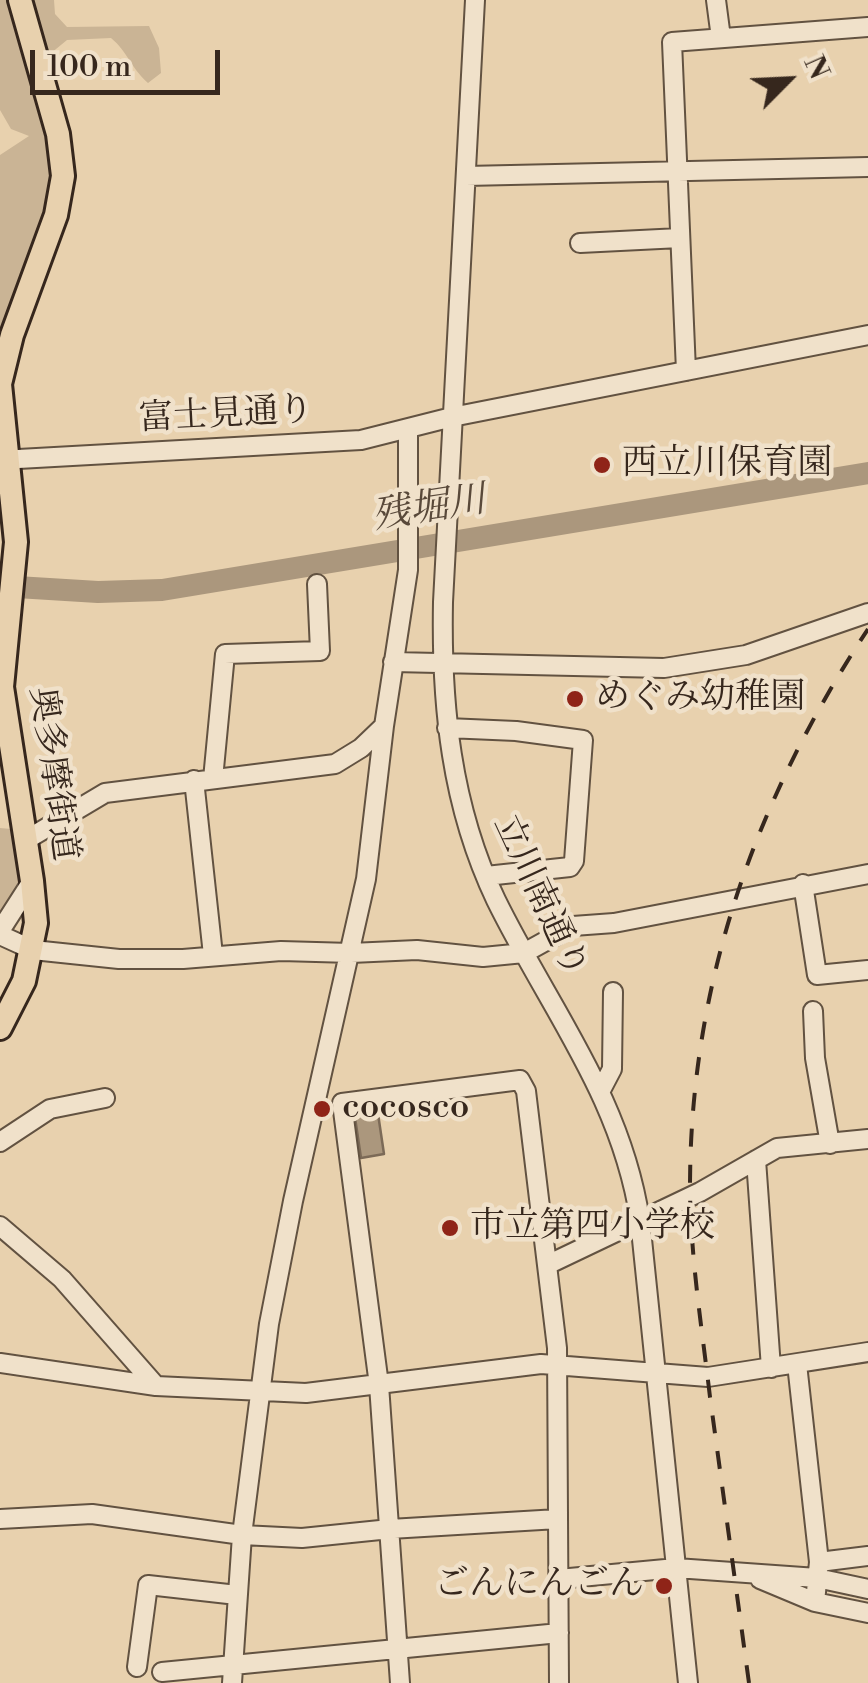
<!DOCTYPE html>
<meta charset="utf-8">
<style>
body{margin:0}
#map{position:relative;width:868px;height:1683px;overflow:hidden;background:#e8d1ae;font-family:"Libre Bodoni",serif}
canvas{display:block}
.north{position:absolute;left:738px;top:30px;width:100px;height:100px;-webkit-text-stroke:8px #f0e1ca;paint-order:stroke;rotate:66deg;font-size:28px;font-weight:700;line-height:40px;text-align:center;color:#36271d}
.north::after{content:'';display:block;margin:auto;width:35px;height:45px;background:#36271d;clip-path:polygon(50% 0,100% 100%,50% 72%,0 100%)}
.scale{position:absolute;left:30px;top:50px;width:190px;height:45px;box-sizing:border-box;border:5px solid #36271d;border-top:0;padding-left:12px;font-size:30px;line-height:35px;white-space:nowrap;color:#36271d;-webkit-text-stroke:8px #f0e1ca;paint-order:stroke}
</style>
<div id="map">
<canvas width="868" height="1683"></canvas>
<div class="north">N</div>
<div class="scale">100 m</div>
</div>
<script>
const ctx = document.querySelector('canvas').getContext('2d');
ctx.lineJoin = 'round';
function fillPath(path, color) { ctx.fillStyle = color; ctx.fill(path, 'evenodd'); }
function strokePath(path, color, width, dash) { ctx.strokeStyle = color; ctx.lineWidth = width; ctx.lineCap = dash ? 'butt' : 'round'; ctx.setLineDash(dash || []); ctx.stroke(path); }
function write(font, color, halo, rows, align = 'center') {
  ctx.font = font + ' "Libre Bodoni","Noto Serif JP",serif'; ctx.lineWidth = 9; ctx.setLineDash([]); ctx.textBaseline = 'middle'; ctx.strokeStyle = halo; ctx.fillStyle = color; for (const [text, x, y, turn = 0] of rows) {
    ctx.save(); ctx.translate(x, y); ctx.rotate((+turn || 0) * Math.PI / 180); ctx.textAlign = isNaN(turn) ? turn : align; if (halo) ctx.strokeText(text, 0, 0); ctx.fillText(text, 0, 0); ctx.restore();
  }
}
fillPath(new Path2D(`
 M0 0H54L55 14 67 27 149 26 159 48 161 73 148 83C130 67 128 52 111 38L67 40 50 54 46 126 52 151 45 216 0 328V155L29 136 11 129 0 110Z
 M0 828 11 829 19 883 0 921Z`), '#cab495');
const water = new Path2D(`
 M377 1107 384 1154 361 1158 354 1111Z`);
fillPath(water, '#ab977d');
strokePath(water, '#7c6a57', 2.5);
strokePath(new Path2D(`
 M0 586 98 592 162 590 868 473`), '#ab977d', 22);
const minor = new Path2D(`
 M475 0 443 602C441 705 451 806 496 900 550 1010 621 1096 640 1220L688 1683
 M716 0 721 38
 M466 176 868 167
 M580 243 680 238
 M686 371 672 42 868 27
 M0 460 361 440 452 417 868 335
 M393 662 664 668 746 655 868 613
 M447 728 516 731 583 740 574 861 570 867 486 876
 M213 779 225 654 320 651 317 584
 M194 780 213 955
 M26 840 105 793 335 764 361 748 384 726
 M803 884 817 975 868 970
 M0 931 32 881
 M0 935 33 950 119 959H183L281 951 351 953 417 950 483 957 524 953 573 926 614 923 868 874
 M813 1011 815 1058 830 1144
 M601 1090 612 1069 613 992
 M0 1142 50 1109 105 1098
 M756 1160 771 1368
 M0 1226 62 1279 156 1386
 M547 1265 700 1192 777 1148 868 1139
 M0 1363 156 1386 306 1393 541 1364 708 1377 868 1352
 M797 1364 819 1562 815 1602
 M0 1519 92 1514 242 1535 302 1538 390 1529 558 1519
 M819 1562 868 1556
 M559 1579 676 1568 817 1578 868 1589
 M760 1579 815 1602 868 1613
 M137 1667 148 1585 237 1595
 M162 1672 559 1633
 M232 1683 242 1535 269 1324 293 1201 366 879 384 726 408 570V429
 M400 1683 379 1385 342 1103 520 1080 526 1091 557 1348 559 1683`);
const major = new Path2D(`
 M0 1028 24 981 36 923 32 881 2 687 16 542 0 384 12 335 56 215 63 176 58 134 20 0`);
strokePath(minor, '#625241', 22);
strokePath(major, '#36271d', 28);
strokePath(minor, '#f0e1ca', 18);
strokePath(major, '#e8d1ae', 22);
strokePath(new Path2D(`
 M749 1683C736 1588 723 1492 710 1397 702 1329 691 1261 690 1192 689 985 755 800 868 629`), '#36271d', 4, [18, 18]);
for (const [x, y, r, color] of [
 [602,465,10,"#8f2418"],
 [575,699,10,"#8f2418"],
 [322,1109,10,"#8f2418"],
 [450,1228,10,"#8f2418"],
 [664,1586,10,"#8f2418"]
]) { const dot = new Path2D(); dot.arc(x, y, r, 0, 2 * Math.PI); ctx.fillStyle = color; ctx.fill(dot); strokePath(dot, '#f0e1ca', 4); }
write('35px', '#36271d', '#f0e1ca', [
 ["富士見通り",226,416,-3],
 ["奥多摩街道",52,774,82],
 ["立川南通り",539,897,65]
]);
write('35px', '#36271d', '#f0e1ca', [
 ["西立川保育園",622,465],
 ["めぐみ幼稚園",595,699],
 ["cocosco",342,1109],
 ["市立第四小学校",470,1228],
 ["ごんにんごん",644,1586,"right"]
], 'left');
write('italic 38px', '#59493a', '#f0e1ca', [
 ["残堀川",429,510,-9]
]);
</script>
